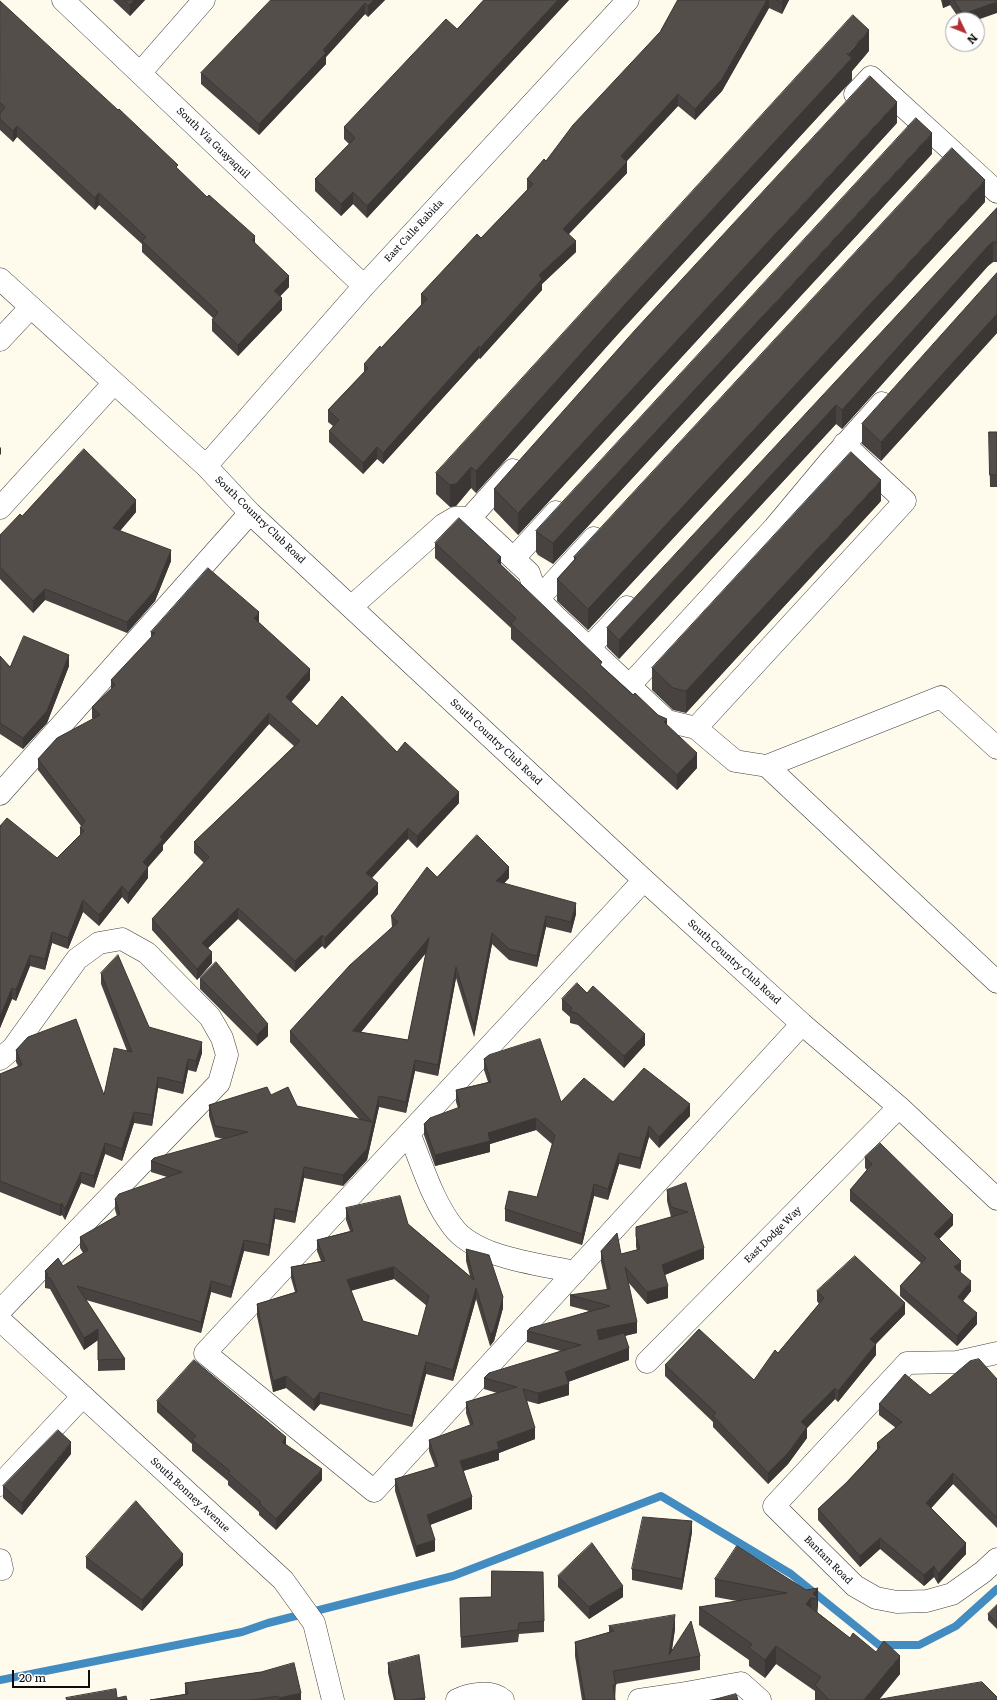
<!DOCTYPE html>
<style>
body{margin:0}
#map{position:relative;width:997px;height:1700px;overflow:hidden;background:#fefbed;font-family:Literata,serif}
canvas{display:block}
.north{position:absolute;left:945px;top:12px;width:40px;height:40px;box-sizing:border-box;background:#fff;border:1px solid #9e9e9e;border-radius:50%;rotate:133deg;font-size:11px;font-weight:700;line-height:16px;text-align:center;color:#0c0c0c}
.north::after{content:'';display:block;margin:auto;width:14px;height:18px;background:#b13033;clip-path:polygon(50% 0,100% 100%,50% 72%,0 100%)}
.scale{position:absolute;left:12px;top:1670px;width:78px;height:18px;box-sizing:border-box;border:2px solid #0c0c0c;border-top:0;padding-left:5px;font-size:12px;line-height:14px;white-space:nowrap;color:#0c0c0c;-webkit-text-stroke:3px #fff;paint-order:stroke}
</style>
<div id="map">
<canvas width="997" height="1700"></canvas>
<div class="north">N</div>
<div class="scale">20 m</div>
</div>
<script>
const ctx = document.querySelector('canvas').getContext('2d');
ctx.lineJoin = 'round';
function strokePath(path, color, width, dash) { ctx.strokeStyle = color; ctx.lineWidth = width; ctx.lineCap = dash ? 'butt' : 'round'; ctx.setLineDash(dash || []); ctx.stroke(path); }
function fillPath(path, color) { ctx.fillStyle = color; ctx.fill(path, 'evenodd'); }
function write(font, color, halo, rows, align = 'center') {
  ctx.font = font + ' Literata,serif'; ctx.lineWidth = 4; ctx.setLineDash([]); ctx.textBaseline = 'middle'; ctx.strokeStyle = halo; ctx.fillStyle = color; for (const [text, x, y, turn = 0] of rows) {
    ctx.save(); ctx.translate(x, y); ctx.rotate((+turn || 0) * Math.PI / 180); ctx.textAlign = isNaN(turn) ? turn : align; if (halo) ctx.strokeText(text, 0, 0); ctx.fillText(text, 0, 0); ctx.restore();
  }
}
strokePath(new Path2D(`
 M0 1680 242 1632 268 1623 453 1576 661 1496 791 1574 879 1645H919L956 1626 997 1589`), '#438cc2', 8);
const minor = new Path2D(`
 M63 0 364 286
 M140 73 204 0
 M855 94 871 77 997 192
 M0 279 206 466 250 513 644 880 802 1024 899 1107 997 1199
 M0 340 30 308
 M206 466 364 286 628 0
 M0 508 113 384
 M470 518 513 470
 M514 558 556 512
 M538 599 594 538
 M351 607 443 525 455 518H470L529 573 538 599 556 617 667 721 696 728 735 761 767 766 941 697 997 748
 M589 648 627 607
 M629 686 774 528 830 461 882 403
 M696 728 905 501 844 444
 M767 766 997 982
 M0 794 250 513
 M644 880 205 1353 374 1491 802 1024
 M0 1059 13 1048 77 959 99 943 122 939 147 953 210 1017 222 1038 227 1055 219 1083 0 1311
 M409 1133C422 1164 432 1200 453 1227 476 1258 539 1264 575 1272
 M0 1320 283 1580 314 1623 333 1700
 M997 1353 957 1362 907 1363 774 1506 855 1586 876 1598 897 1602 927 1601 952 1594 983 1572 997 1559
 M647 1362 899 1107
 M0 1485 83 1396
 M0 1560 2 1569
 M680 1694 741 1683 760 1700
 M457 1700C470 1693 492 1690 503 1700
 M639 1700 680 1694 681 1700`);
strokePath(minor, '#3f3f3f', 23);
strokePath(minor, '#fff', 22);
fillPath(new Path2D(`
 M113 0H145L130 16Z
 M271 0H385L368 17 365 14 326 57V64L259 135 201 84V73Z
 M484 0H569L367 218 353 204 341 216 315 191V179L349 144 344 139V127L457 29Z
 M678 0H789L782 14 769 8 722 91 695 120 678 106 627 161V173L569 234 576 252 542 284V290L480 359 479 358 383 464 377 459 363 474 329 442V431L333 426 328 422V410L364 372V364L381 348 421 305V294L481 238 527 190V179L546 161 660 32Z
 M941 0H997L977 20H960L950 5 943 8Z
 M0 1 255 243 289 287 280 296 282 310 238 356 212 331V320L213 318 142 252V244L99 205 95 210 17 137 13 142 0 130Z
 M869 51 852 71V80L618 334 476 493 471 488 456 506 450 507 436 494V473Z
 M897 123 518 535 494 510V489Z
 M932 154 553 564 538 555 536 552V531Z
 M985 202 588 630 557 601V579L574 560V557Z
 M997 208V262H993L988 266 842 429 836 424 619 659 607 647V628Z
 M997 273V333L881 461 862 444V424Z
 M989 432H997V487H990Z
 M881 501 686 713 673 710 652 690V668Z
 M136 512 120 531 171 561 155 601 127 633 45 600 33 613 0 579V535L22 516Z
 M435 543 501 565 602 666 667 725 697 768 677 790 511 639V628L435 558Z
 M259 623 310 680 291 702 317 726 397 752 459 803 417 848 408 839 372 878 378 894 325 949 322 946 295 972 238 919 208 948 212 963 197 980 152 930V919L204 863 194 853V842L294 746 269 724 163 845V850L148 867V878L128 904 122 897 99 926 83 912 68 949 52 943 45 970 30 966 16 1001 12 999 0 1028V826L57 858 80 835V828L81 826 38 770V759L93 719 92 718V707L111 689V680L151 638V632Z
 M0 656 10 667 69 666 47 723 23 749 0 734Z
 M437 877 509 878 504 883 576 914 571 933 546 927 537 967 509 960 492 944 474 1037 456 978 438 1076 415 1071 406 1113 379 1107 367 1160 343 1186 304 1178 295 1223 275 1219 269 1256 244 1251 231 1298 211 1292 201 1333 86 1300 125 1359V1370L98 1371V1340L84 1350 50 1289 45 1288V1271L63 1266 83 1253 80 1248V1237L117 1216 115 1210V1199L167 1177 151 1172V1161L223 1139 215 1137 209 1116V1105L271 1095 297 1106 360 1120 290 1042V1031L392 927 391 916ZM426 953 408 1040 361 1032Z
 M101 973 149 1027 202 1053 196 1072 188 1070 183 1094 158 1088 152 1126 134 1123 122 1161 105 1154 94 1188 81 1183 65 1220 62 1215 60 1216 0 1192V1074L18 1066 16 1062V1050L104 1095 127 1051 101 984Z
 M200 978 268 1036 257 1046 200 989Z
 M587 993 645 1045 624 1068 578 1025 570 1023V1017L562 1010V999Z
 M484 1059 561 1102H613L690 1116 659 1148 649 1137 640 1169 619 1164 608 1200 594 1196 582 1245 505 1221V1209L537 1197 552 1144 536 1130 490 1144V1152L435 1166 424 1135V1124L458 1108 456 1102V1090L488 1082 484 1070Z
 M865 1157 953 1225 939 1239 961 1271 960 1272 971 1291 963 1301 977 1324 957 1346 900 1296V1286L921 1263 850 1201V1190L867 1170 865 1168Z
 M686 1183 704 1259 665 1275 668 1298 647 1304 628 1282 637 1333 625 1336 629 1360 568 1382 569 1395 538 1404 527 1401 535 1439 499 1453V1460L463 1471 472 1509 430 1525 435 1551 416 1557 395 1491V1479L435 1467 429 1451V1440L470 1425 466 1413V1402L497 1393 484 1389V1378L561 1351 527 1342V1331L589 1311 570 1306V1295L607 1290 601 1262V1251L621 1254 637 1250 636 1247V1227L671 1217 667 1201V1190Z
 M346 1208 408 1224 470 1276 466 1261V1249L503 1308 494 1341 490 1346 476 1299 453 1381 426 1374 412 1427 320 1404 314 1411 286 1388 273 1392 257 1316V1304L295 1292 291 1278V1267L321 1261 317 1251V1240L350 1231 346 1220ZM394 1279 427 1306 418 1336 363 1321 351 1290Z
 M817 1291 905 1314 876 1344V1355L838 1402 835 1399 807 1428V1438L788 1464 768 1484 713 1427V1422L665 1376V1365L754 1380 778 1353 819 1304 817 1301Z
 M997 1379V1528L953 1484 931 1508 966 1554 938 1584 934 1577 924 1586 880 1549 860 1567 818 1520V1509L846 1483 877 1449V1443L896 1428 879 1415V1404L930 1395Z
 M157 1401 286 1445 322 1480 276 1530 259 1515V1512L228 1485V1481L192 1451V1444L157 1412Z
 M71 1454 22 1515 3 1498V1486Z
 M692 1532 682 1590 632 1580V1569Z
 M86 1557 183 1565 142 1611 86 1568Z
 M558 1576 623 1597 589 1619 558 1587Z
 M715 1579 806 1590 818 1588 817 1612 850 1638 900 1674 879 1699 997 1700H815V1691L776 1664 765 1678 749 1666V1660L699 1625V1607L737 1601 715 1597Z
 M491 1597 544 1621V1632L519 1634 518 1642 461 1648 460 1598Z
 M997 1605V1629L988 1620V1614Z
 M609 1626 675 1629 672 1650 700 1656V1670L616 1684 615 1700H582L575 1656V1642L609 1632Z
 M388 1663 425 1698V1700H394L388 1673Z
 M261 1672 301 1700H150L185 1694V1683Z`), '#484340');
fillPath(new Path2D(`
 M134 0H145L130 16V5Z
 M374 0H385L368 17V6Z
 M558 0H569L367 218V206Z
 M767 0H769V8L722 91 695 120V109Z
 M783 0H789L782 14V3Z
 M943 0H950V5L943 8Z
 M997 2V13L977 20H963V14Z
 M365 3V14L326 57V64L259 135V124L323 50Z
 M869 30V51L852 71V80L618 334 476 493V471Z
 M678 94V106L621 167V156Z
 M897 102V123L518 535V513Z
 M17 126V137L13 142V131Z
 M932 133V154L553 564V543Z
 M627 162V173L563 240V229Z
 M985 180V202L588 630V609Z
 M353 192V204L341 216V204Z
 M99 193V205L95 210V198Z
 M255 236V248L252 240Z
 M576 241V252L542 284V290L480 359V348L539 275Z
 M993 242V262L988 266 842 429V410L988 246Z
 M289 276V287L274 303V291Z
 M282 298V310L238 356V345Z
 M997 314V333L881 461V442Z
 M479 346V358L383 464V453Z
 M836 405V424L619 659V640Z
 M1 447V454L0 455V448Z
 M377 447V459L363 474V463Z
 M471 467V488L456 506 450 507V485Z
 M881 480V501L686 713V691Z
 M136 500V512L113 539V528Z
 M171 550V561L155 601 127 633V622Z
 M501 557V572L497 561Z
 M45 589V600L33 613V601Z
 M259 612V623L254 629V618Z
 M69 655V666L47 723 23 749V738Z
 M310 669V680L286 708V697Z
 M269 713V724L163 845V850L143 873V862L160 837Z
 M667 719V734L664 722Z
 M697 753V768L677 790V775Z
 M459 792V803L417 848V836Z
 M408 828V839L366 884V873Z
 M148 867V878L128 904V893Z
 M509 867V878L496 892V881Z
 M378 883V894L325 949V938Z
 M122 886V897L99 926V915Z
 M83 900V912L68 949V938Z
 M576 903V914L571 933V922Z
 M238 908V919L202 954V943Z
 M546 916V927L537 967V956Z
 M52 932V943L45 970V959Z
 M492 933V944L474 1037V1026Z
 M322 935V946L295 972V961Z
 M429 938V949L353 1042V1031Z
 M212 952V963L197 980V969Z
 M30 955V966L16 1001V990Z
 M456 967V978L438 1076V1065Z
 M12 988V999L0 1028V1017Z
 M268 1024V1036L257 1046V1035Z
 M645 1034V1045L624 1068V1056Z
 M202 1042V1053L196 1072V1061Z
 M188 1059V1070L183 1094V1083Z
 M415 1060V1071L406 1113V1102Z
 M158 1077V1088L152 1126V1115Z
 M379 1096V1107L367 1160 343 1186V1175L367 1149Z
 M690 1104V1116L659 1148V1137Z
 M134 1112V1123L122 1161V1149Z
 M536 1118V1130L490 1144V1152L435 1166V1155L488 1133Z
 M649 1126V1137L640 1169V1158Z
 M105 1143V1154L94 1188V1176Z
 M619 1153V1164L608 1200V1189Z
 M304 1167V1178L295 1223V1212Z
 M81 1172V1183L65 1220V1209Z
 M594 1184V1196L582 1245V1234Z
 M62 1203V1215L60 1216V1205Z
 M275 1208V1219L269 1256V1245Z
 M953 1215V1225L934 1244V1234Z
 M244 1240V1251L231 1298V1287Z
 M704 1248V1259L662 1276V1265Z
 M961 1261V1271L954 1277V1267Z
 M394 1267V1279L347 1292V1280Z
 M211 1281V1292L201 1333V1322Z
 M971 1281V1291L958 1307V1297Z
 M668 1286V1298L647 1304V1292Z
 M476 1288V1299L453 1381V1370Z
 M503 1297V1308L494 1341 490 1346V1335Z
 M905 1303V1314L870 1350V1339Z
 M977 1313V1324L957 1346V1336Z
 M637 1322V1333L597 1342V1330Z
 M98 1329V1340L84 1350V1338Z
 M876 1344V1355L838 1402V1391Z
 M629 1348V1360L565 1383V1372Z
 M426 1362V1374L412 1427V1416Z
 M286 1376V1388L273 1392V1381Z
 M569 1384V1395L538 1404V1393Z
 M835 1388V1399L807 1428V1438L788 1464 768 1484V1473L801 1422Z
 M320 1392V1404L314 1411V1400Z
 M535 1428V1439L499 1453V1460L460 1472V1461L497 1442Z
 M286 1437V1448L282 1442Z
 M71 1442V1454L22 1515V1503Z
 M322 1469V1480L276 1530V1519Z
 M953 1473V1484L926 1514V1503Z
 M472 1497V1509L427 1526V1515Z
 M692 1521V1532L682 1590V1579Z
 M880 1538V1549L860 1567V1556Z
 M435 1540V1551L416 1557V1546Z
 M966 1543V1554L938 1584V1574Z
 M183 1554V1565L142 1611V1600Z
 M934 1566V1577L924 1586V1575Z
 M623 1586V1597L589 1619V1607Z
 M818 1588V1606L817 1617V1599L813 1594Z
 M811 1598V1616L806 1604Z
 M675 1615V1629L670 1661 669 1655Z
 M776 1646V1664L765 1678V1660Z
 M900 1656V1674L879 1700H864Z
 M301 1693V1700H279V1698Z`), '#3b3734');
const building = new Path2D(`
 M125 0H134L130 5Z
 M271 0H374L368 6 365 3 323 50 326 53 259 124 201 73Z
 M484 0H558L367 206 353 192 341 204 315 179 355 138 344 127 446 19 457 29Z
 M678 0H767L722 79 695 109 678 94 621 156 627 162 563 229 576 241 539 275 542 279 480 348 479 346 383 453 377 447 363 463 329 431 339 420 328 410 368 368 364 364 380 346 381 348 427 299 421 294 477 234 481 238 533 184 527 179 544 159 546 161 573 125 660 32Z
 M776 0H783L782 3Z
 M954 0H997V2L963 14Z
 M0 1 118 110 119 109 178 165 176 167 207 197 209 195 255 236 252 240 289 276 274 291 282 298 238 345 212 320 218 312 142 241 146 237 99 193 95 198 17 126 13 131 0 119V113L5 107 0 103Z
 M853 15 869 30 847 54 852 58 618 312 476 471 471 467 456 484 450 485 436 473Z
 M870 76 897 102 518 513 494 489 636 329Z
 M916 118 932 133 553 543 538 533 536 531Z
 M952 148 985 180 588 609 557 579 576 558 574 557Z
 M997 208V242H993L988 246 842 410 836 405 619 640 607 628Z
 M997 273V314L881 442 862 424Z
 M989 432H997V475H990Z
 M84 449 136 500 113 528 171 550 155 590 127 622 45 589 33 601 0 567V535L20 514 22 516Z
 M851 452 881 480 686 691 673 688 652 668Z
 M459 518 501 557 497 561 602 662 600 665 633 695 635 693 658 715 667 719 664 722 697 753 677 775 511 624 516 618 435 543Z
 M208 568 259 612 254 618 310 669 286 697 317 726 342 696 397 752 405 742 459 792 417 836 408 828 366 873 378 883 325 938 322 935 295 961 238 908 202 943 212 952 197 969 152 919 209 857 194 842 300 741 269 713 160 837 163 839 143 862 148 867 128 893 122 886 99 915 83 900 68 938 52 932 45 959 30 955 16 990 12 988 0 1017V826L7 818 57 858 84 831 80 828 85 821 38 759 57 738 100 715 92 707 115 685 111 680 155 633 151 632Z
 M24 636 69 655 47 711 23 738 0 723V656L10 667Z
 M477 835 509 867 496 881 576 903 571 922 546 916 537 956 509 949 492 933 474 1026 456 967 438 1065 415 1060 406 1102 379 1096 367 1149 343 1175 304 1167 295 1212 275 1208 269 1245 244 1240 231 1287 211 1281 201 1322 77 1286 125 1359 98 1360V1329L84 1338 50 1278 45 1277 48 1275 45 1271 58 1258 63 1266 88 1250 80 1237 120 1214 115 1199 119 1194 182 1172 151 1161 154 1158 248 1132 215 1126 209 1105 267 1087 271 1095 288 1087 297 1106 372 1122 290 1031 350 965 398 922 391 916 427 867 437 877ZM429 938 408 1040 353 1031Z
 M118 955 149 1027 202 1042 196 1061 188 1059 183 1083 158 1077 152 1115 134 1112 122 1149 105 1143 94 1176 81 1172 65 1209 62 1203 60 1205 0 1181V1074L22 1065 16 1050 28 1037 76 1019 104 1095 114 1048 132 1052 101 973Z
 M216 962 268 1024 257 1035 200 978Z
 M577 983 587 993 593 986 645 1034 624 1056 578 1014 570 1011 572 1008 562 999Z
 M540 1039 561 1102 584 1078 613 1102 644 1068 690 1104 659 1137 649 1126 640 1158 619 1153 608 1189 594 1184 582 1234 505 1209 509 1191 537 1197 555 1135 536 1118 488 1133 490 1141 435 1155 424 1124 430 1118 460 1107 456 1090 491 1082 484 1059 489 1055Z
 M880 1143 953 1215 934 1234 961 1261 954 1267 971 1281 958 1297 977 1313 957 1336 900 1286 926 1258 850 1190 872 1164 865 1157Z
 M686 1183 704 1248 662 1265 668 1286 647 1292 625 1267 637 1322 597 1330 599 1340 624 1333 629 1348 565 1372 569 1384 538 1393 523 1389 535 1428 497 1442 499 1449 460 1461 472 1497 427 1515 435 1540 416 1546 395 1479 438 1466 429 1440 473 1424 466 1402 517 1387 484 1378 489 1373 581 1345 527 1331 530 1328 610 1306 570 1295 610 1289 601 1251 617 1233 621 1254 640 1249 636 1236V1227L688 1212 671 1207 667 1190Z
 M400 1196 408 1224 474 1280 466 1249 489 1255 503 1297 494 1330 490 1335 476 1288 453 1370 426 1362 412 1416 320 1392 314 1400 286 1376 273 1381 257 1304 297 1292 291 1267 325 1261 317 1240 353 1231 346 1208ZM394 1267 429 1296 418 1336 363 1321 347 1280Z
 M855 1256 905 1303 870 1339 876 1344 838 1391 835 1388 801 1422 807 1427 788 1453 768 1473 713 1416 716 1413 665 1365 699 1329 754 1380 775 1350 778 1353 824 1298 817 1291Z
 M979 1359 997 1379V1518L953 1473 926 1503 966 1543 938 1574 934 1566 924 1575 880 1538 860 1556 818 1509 846 1483 880 1447 877 1443 902 1422 879 1404 905 1374 930 1395 970 1361Z
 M194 1360 286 1437 282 1442 322 1469 276 1519 259 1503 261 1502 228 1473 230 1471 192 1440 196 1436 157 1401Z
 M58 1430 71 1442 22 1503 3 1486Z
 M136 1501 183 1554 142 1600 86 1557Z
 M643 1517 692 1521 682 1579 632 1569Z
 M592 1543 623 1586 589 1607 558 1576Z
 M737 1546 806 1590 818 1588 813 1594 817 1597V1599L811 1598 806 1604 850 1638 853 1633 876 1652 884 1641 900 1656 864 1700H829L815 1685 821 1677 776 1646 765 1660 749 1648 752 1644 699 1607 787 1593 715 1579Z
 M492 1571 543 1572 544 1621 519 1623 518 1630 461 1637 460 1598 491 1597Z
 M997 1605V1623L988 1614Z
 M675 1615 669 1655 691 1621 700 1656 613 1671 616 1685H613L615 1700H585L575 1642 614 1631 609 1626Z
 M419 1655 425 1698 410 1700H396L388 1663Z
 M294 1663 301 1693 279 1698 278 1696 253 1700H150L188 1694 185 1683 261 1672Z
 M982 1682 997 1697V1700H876Z
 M116 1689 117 1698 126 1696 127 1700H67L66 1698Z
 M736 1694 738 1700H713Z`);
fillPath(building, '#544e4a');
strokePath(building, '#3b3734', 1);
write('10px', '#0c0c0c', '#fff', [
 ["South Via Guayaquil",213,143,44],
 ["East Calle Rabida",414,231,-47],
 ["South Country Club Road",260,520,44],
 ["South Country Club Road",496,742,43],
 ["South Country Club Road",734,962,42],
 ["East Dodge Way",773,1235,-45],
 ["South Bonney Avenue",190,1495,43],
 ["Bantam Road",828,1560,45]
]);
</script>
